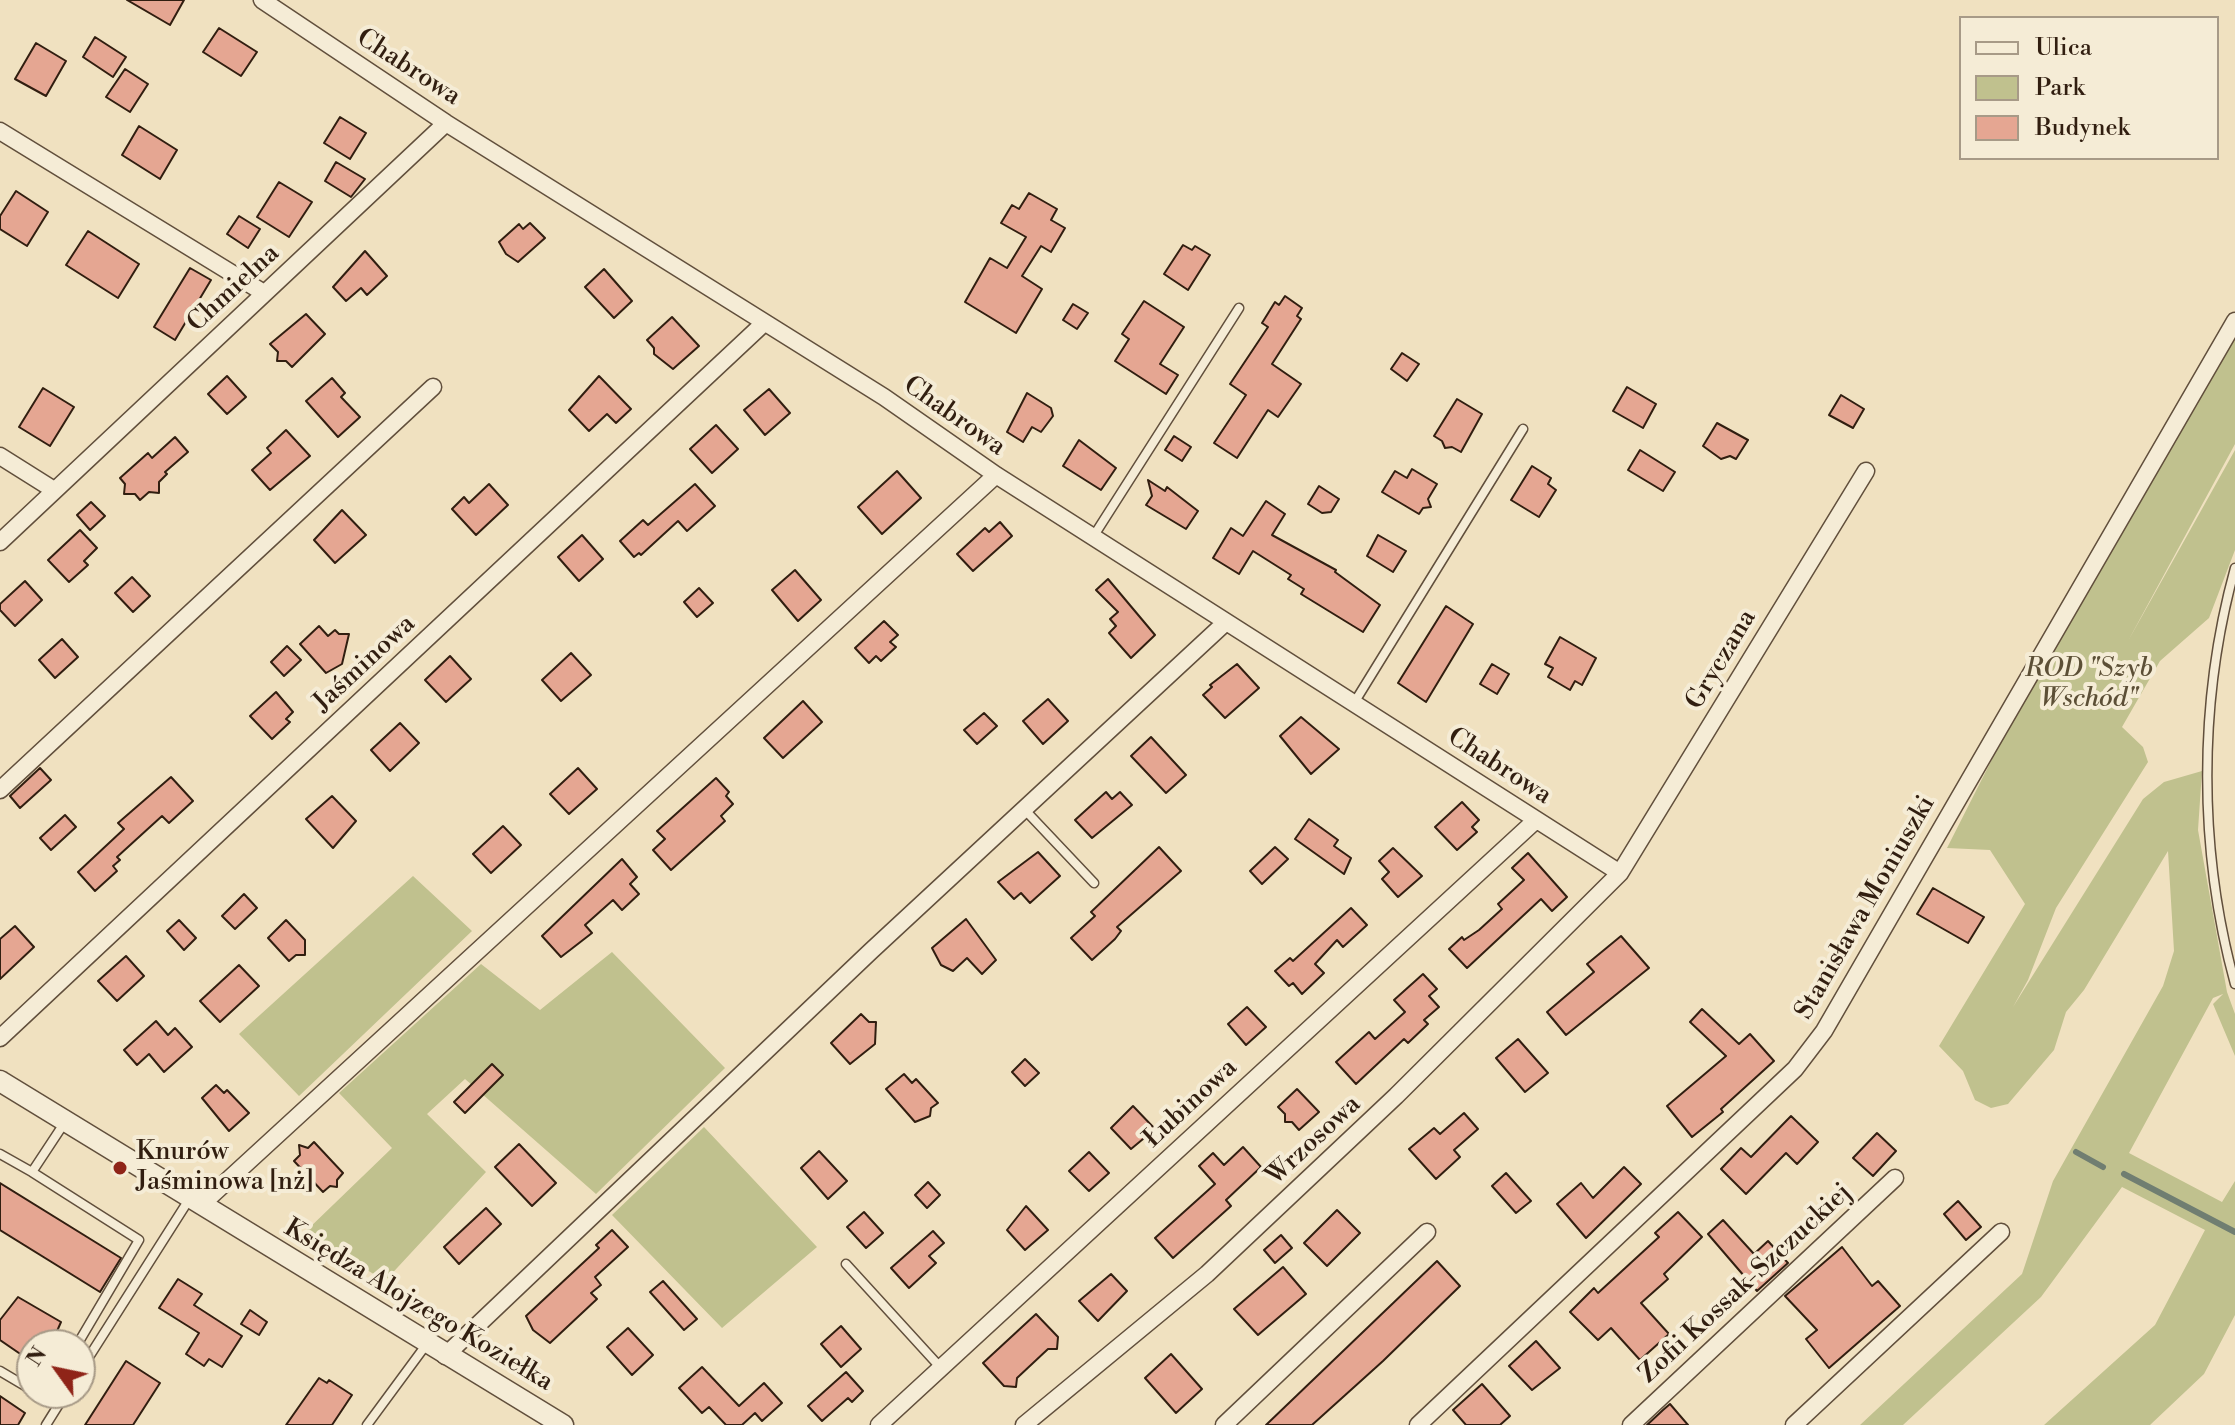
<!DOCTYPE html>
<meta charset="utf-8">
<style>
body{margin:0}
#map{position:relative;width:2235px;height:1425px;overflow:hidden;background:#f0e1c0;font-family:"Libre Bodoni",serif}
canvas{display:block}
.legend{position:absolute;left:1959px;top:16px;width:260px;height:144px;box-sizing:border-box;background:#f5ecd6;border:2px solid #a79a87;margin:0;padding:10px 14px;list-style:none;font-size:24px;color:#311e10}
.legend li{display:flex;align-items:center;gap:16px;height:40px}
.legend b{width:40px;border:2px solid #a79a87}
.north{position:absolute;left:16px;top:1329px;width:80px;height:80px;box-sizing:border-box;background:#f5ecd6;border:2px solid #a79a87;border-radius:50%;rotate:303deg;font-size:22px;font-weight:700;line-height:32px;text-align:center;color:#311e10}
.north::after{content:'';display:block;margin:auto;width:28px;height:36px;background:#8f2418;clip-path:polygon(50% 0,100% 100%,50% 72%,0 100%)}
</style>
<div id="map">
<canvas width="2235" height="1425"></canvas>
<ul class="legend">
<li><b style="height:10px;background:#f5ecd6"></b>Ulica</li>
<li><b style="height:22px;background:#c0c18e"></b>Park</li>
<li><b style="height:22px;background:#e5a692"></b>Budynek</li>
</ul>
<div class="north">N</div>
</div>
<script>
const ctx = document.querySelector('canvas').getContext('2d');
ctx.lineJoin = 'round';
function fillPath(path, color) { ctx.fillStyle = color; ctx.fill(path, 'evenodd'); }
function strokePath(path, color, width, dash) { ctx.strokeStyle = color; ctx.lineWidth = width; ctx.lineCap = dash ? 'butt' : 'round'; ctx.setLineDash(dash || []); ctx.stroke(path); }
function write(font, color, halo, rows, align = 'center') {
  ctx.font = font + ' "Libre Bodoni",serif'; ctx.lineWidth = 8; ctx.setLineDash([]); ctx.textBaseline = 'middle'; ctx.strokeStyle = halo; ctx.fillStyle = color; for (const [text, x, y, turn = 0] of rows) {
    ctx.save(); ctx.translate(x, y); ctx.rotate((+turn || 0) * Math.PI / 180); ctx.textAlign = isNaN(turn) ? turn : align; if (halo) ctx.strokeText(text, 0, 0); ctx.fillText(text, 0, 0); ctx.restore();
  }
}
fillPath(new Path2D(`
 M2235 331V444L2128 641 2235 450V550L2209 618 2160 661 2122 727 2143 747 2148 762 2056 908 2028 980 2013 1007 2143 799 2164 782 2202 771 2198 830 2227 992 2235 1014V1056L2213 1004 2223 994 2213 998 2129 1153 2222 1202 2235 1181V1315L2204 1374 2150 1425H2044L2155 1325 2205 1230 2122 1187 2041 1297 1903 1425H1860L2022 1274 2053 1181 2163 986 2174 951 2168 851 2084 990 2066 1012 2054 1050 2008 1104 1991 1108 1975 1100 1963 1071 1939 1046 2025 904 1990 850 1947 848 2017 710Z
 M413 876 472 931 299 1096 239 1034Z
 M612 952 725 1068 596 1194 465 1079 427 1114 486 1172 385 1281 305 1232 392 1148 339 1093 481 964 540 1010Z
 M704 1127 817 1247 722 1328 612 1215Z`), '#c0c18e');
strokePath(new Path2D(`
 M2076 1152 2103 1167
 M2124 1174 2235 1232`), '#707e71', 6);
const building = new Path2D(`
 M127 0H184L170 25Z
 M219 28 257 52 241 76 203 52Z
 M95 37 126 57 113 77 83 57Z
 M36 43 66 61 46 96 15 79Z
 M125 69 148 84 130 112 106 97Z
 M340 117 366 133 350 159 324 143Z
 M139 126 177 150 160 179 122 155Z
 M336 162 365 179 351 197 325 181Z
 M279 182 312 202 289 237 257 217Z
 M16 191 48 212 27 246 0 229V216Z
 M1029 193 1057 209 1051 220 1065 228 1051 252 1041 246 1022 276 1042 289 1016 333 965 302 990 258 1007 268 1026 237 1001 223 1012 205 1019 209Z
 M239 216 260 229 248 248 227 234Z
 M530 223 545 238 518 262 506 254 499 242 519 224 523 229Z
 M88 231 139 264 118 298 66 265Z
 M1183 245 1192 250 1195 246 1210 255 1188 290 1164 274Z
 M365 251 387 276 367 295 361 288 346 301 333 287Z
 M190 268 211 280 175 340 154 327Z
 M604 269 632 301 614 318 585 287Z
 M1285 296 1302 308 1297 316 1301 319 1272 364 1301 384 1278 417 1268 410 1237 458 1214 443 1246 395 1230 384 1268 327 1262 323 1275 302 1279 305Z
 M1144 301 1184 327 1160 364 1178 375 1166 394 1115 361 1129 339 1122 334Z
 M1073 304 1088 313 1077 329 1063 320Z
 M306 314 325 334 292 367 286 361H277L278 352 270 344Z
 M672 317 699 346 673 369 654 354V348L647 340Z
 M1402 353 1419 364 1407 381 1391 369Z
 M227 376 246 397 227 414 208 394Z
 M599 376 631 409 616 423 607 414 589 431 569 410Z
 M332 378 345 393 341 397 360 417 338 437 306 401Z
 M1627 387 1656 404 1643 428 1613 411Z
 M43 388 74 407 50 446 19 427Z
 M769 389 790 413 765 435 744 410Z
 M1027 393 1051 408 1053 416 1041 432 1032 427 1023 442 1007 432Z
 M1841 395 1864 409 1853 428 1829 415Z
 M1457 399 1482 414 1461 452 1452 447 1445 448 1442 441 1434 436Z
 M1717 423 1748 440 1736 459 1730 456 1721 459 1703 446Z
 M716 425 738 449 712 473 690 449Z
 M286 430 310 456 270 490 252 470 271 453 267 448Z
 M1174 436 1191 447 1182 461 1165 450Z
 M175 437 188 452 165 472 167 474 159 482V493L149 492 140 500 135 494H124L125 484 120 478 148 453 152 458Z
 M1079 440 1116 468 1101 490 1063 466Z
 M1640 450 1675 472 1663 491 1628 470Z
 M1532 466 1551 478 1548 484 1556 490 1539 517 1511 500Z
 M1412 469 1437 484 1428 499 1431 507 1423 508 1419 514 1382 492 1395 471 1407 478Z
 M897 471 921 498 882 534 858 507Z
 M1148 480 1165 491 1167 487 1198 511 1186 529 1146 505 1152 496Z
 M489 484 508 505 476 535 452 509 464 497 469 503Z
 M695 484 715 506 687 531 678 521 641 555 639 553 634 557 620 541 643 520 648 525Z
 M1319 486 1339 499 1331 512 1322 513 1308 504Z
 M1266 501 1285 514 1272 535 1336 570 1335 572 1380 605 1363 632 1301 594 1304 589 1288 579 1291 575 1253 551 1239 574 1213 558 1231 528 1243 536Z
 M91 502 105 516 90 530 77 515Z
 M342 510 366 535 335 563 314 540Z
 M1000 522 1012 536 973 571 957 554 985 528 989 532Z
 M80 530 97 548 84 561 88 565 69 582 48 560Z
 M582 535 603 559 579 581 558 557Z
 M1378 535 1406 551 1393 572 1367 556Z
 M795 570 821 600 798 621 772 590Z
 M132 577 150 596 133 612 115 593Z
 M1108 579 1155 635 1131 658 1109 633 1116 626 1110 619 1118 612 1096 590Z
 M25 581 42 600 15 626 0 610V604Z
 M699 588 713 603 697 617 684 602Z
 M1446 606 1473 624 1426 702 1398 683Z
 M884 621 898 635 890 642 896 647 881 661 876 656 869 663 855 648Z
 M319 626 328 636 335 630 339 634H349L342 664 326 673 300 644Z
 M1560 637 1596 658 1582 685 1575 681 1570 690 1548 677 1553 668 1545 664Z
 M62 639 78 657 55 678 39 660Z
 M287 646 301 660 284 676 271 662Z
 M571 653 591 675 561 701 542 680Z
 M450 656 471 679 446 702 425 680Z
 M1237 664 1259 688 1225 718 1203 695 1212 687 1210 685Z
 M1492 664 1509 674 1497 694 1480 684Z
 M276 692 293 712 286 719 290 722 272 739 250 716Z
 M1048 699 1068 721 1043 744 1023 721Z
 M803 701 822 722 783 758 764 738Z
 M984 713 997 726 977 744 964 730Z
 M1301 717 1339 749 1311 774 1280 736Z
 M400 723 419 743 390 771 371 750Z
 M1151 737 1186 775 1166 793 1131 756Z
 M40 768 51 780 20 808 10 796Z
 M578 768 597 789 569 814 550 794Z
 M171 777 193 801 169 823 162 816 117 857 120 860 113 866 117 871 95 891 78 872 124 829 118 823Z
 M716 778 729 792 726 796 733 804 721 816 725 821 671 870 653 850 665 839 657 831Z
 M1106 792 1112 799 1120 792 1132 805 1092 838 1075 820Z
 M332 796 356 821 333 848 306 819Z
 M1462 802 1479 820 1472 827 1477 832 1457 850 1435 827Z
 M65 815 76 827 51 850 40 838Z
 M1309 819 1338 840 1334 846 1351 858 1344 874 1295 839Z
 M503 826 521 845 491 873 473 854Z
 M1159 847 1181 871 1117 927 1121 931 1115 939 1092 960 1071 938 1095 916 1091 912Z
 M1275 847 1288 859 1262 884 1250 871Z
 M1393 848 1422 876 1398 897 1382 879 1389 872 1379 861Z
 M1038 852 1060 876 1030 903 1021 893 1014 899 998 882Z
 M1528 853 1567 897 1552 911 1541 899 1467 968 1449 949 1462 937 1464 940 1479 930 1502 909 1498 904 1524 880 1512 868Z
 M622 859 637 877 630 884 639 894 622 910 613 900 585 925 592 933 561 957 542 936Z
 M1933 888 1984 917 1968 943 1917 914Z
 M244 894 257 908 235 929 222 916Z
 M1351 908 1367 925 1343 947 1337 940 1315 964 1324 973 1302 994 1293 983 1289 986 1275 971 1290 958 1293 961Z
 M966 919 996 960 982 974 967 958 953 971 941 965 932 948Z
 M179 920 196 938 184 950 167 931Z
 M286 920 305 940V955H296L289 961 268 938Z
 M15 926 34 947 0 979V939Z
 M1621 936 1649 968 1566 1035 1547 1012 1594 972 1587 964Z
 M126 956 144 976 117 1001 98 981Z
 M239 965 259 986 220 1022 200 1001Z
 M1423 974 1437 989 1429 996 1439 1007 1424 1020 1428 1024 1408 1043 1404 1039 1356 1084 1336 1062 1369 1032 1375 1039 1405 1012 1394 1000Z
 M1247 1007 1266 1027 1246 1045 1228 1024Z
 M1702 1009 1739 1044 1750 1034 1774 1061 1721 1109 1723 1112 1692 1137 1667 1106 1726 1056 1690 1022Z
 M861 1014 869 1022H876L875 1044 850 1064 831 1043Z
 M156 1021 168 1035 175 1028 192 1047 164 1072 149 1054 137 1065 124 1050Z
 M1518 1039 1548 1073 1525 1092 1496 1058Z
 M1025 1059 1039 1073 1025 1086 1012 1072Z
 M492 1064 503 1075 465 1113 454 1102Z
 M904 1074 912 1083 916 1079 938 1103 931 1108 930 1116 915 1122 886 1089Z
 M216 1085 224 1093 227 1090 249 1113 229 1131 202 1098Z
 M1297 1089 1319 1112 1299 1130 1292 1122H1285V1114L1278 1107Z
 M1133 1106 1155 1129 1131 1149 1111 1128Z
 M1464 1113 1478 1129 1454 1150 1460 1157 1436 1179 1409 1149 1434 1128 1440 1134Z
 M1791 1116 1818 1142 1797 1164 1786 1153 1746 1194 1721 1169 1741 1148 1751 1157Z
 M1877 1133 1896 1151 1873 1176 1853 1158Z
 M314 1142 343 1173 337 1180V1187L330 1186 323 1192 294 1161 300 1155 299 1145 308 1148Z
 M519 1144 556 1183 532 1206 495 1167Z
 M1243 1147 1261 1167 1226 1200 1231 1206 1173 1258 1155 1238 1215 1184 1199 1166 1213 1153 1224 1165Z
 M819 1151 847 1181 828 1199 801 1168Z
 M1089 1152 1109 1173 1089 1191 1069 1171Z
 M1624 1167 1641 1184 1586 1238 1557 1204 1581 1183 1593 1198Z
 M1506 1173 1531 1201 1516 1213 1492 1186Z
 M928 1182 940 1195 927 1208 915 1195Z
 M0 1183 121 1258 100 1292 0 1230Z
 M1958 1201 1981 1227 1966 1240 1944 1214Z
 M1026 1206 1048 1230 1025 1250 1007 1230Z
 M486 1208 501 1224 459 1264 444 1247Z
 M1337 1210 1360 1233 1327 1266 1304 1243Z
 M864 1212 883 1233 866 1248 847 1227Z
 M1678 1212 1702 1237 1664 1274 1668 1279 1641 1303 1669 1334 1640 1360 1611 1328 1598 1340 1570 1312 1594 1288 1598 1293 1659 1237 1655 1233Z
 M1723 1220 1754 1254 1768 1241 1788 1263 1757 1291 1708 1234Z
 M612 1230 628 1247 595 1277 601 1285 591 1293 597 1299 550 1343 533 1330 526 1316 599 1248 596 1245Z
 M933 1231 944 1243 929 1256 936 1263 909 1288 891 1268Z
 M1281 1235 1292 1248 1275 1263 1264 1250Z
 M1842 1247 1872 1286 1878 1281 1900 1306 1829 1368 1806 1339 1817 1330 1785 1296Z
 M1437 1261 1460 1286 1383 1361 1312 1425H1266Z
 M1283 1267 1306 1294 1258 1335 1234 1309Z
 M1111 1274 1127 1291 1098 1321 1079 1301Z
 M178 1279 202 1294 194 1305 242 1336 222 1367 209 1359 204 1366 186 1354 199 1333 159 1308Z
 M663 1281 697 1319 684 1330 650 1292Z
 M18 1297 61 1322 51 1345H32V1362L0 1340V1320Z
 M250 1310 267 1322 259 1335 241 1324Z
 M1036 1314 1058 1337 1057 1349H1048L1017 1378 1016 1387 1004 1386 983 1363Z
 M841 1326 861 1349 841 1367 821 1344Z
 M628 1328 653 1355 632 1375 607 1347Z
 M1536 1341 1560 1368 1532 1390 1509 1366Z
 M1171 1354 1202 1389 1176 1413 1145 1378Z
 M126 1361 160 1383 133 1425H85Z
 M702 1367 739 1406 764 1383 782 1403 762 1421 755 1413 742 1425H726L709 1407 702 1413 679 1388Z
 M846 1372 863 1391 852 1402 848 1398 822 1421 808 1406Z
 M319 1378 327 1383 329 1380 352 1395 332 1425H286Z
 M1482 1384 1510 1416 1500 1425H1466L1453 1410Z
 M0 1396 25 1413 18 1425H0Z
 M1670 1404 1688 1425H1647L1663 1410Z`);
fillPath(building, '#e5a692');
strokePath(building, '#311e10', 2);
const service = new Path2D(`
 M1093 537 1239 308
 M2235 568C2198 702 2198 850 2235 984
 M1354 703 1523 429
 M1024 809 1094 883
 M0 1154 32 1172 65 1122
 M32 1172 139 1240 77 1345
 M846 1264 940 1367
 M0 1371 32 1390
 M80 1371 190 1198
 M45 1393H49
 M46 1425 66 1393
 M367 1425 426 1345`);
const minor = new Path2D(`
 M262 0 446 123 884 397 996 475 1620 873
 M0 131 264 293
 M0 456 54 490
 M0 542 446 123
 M0 790 433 387
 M0 1038 763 324
 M202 1204 996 475
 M445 1356 871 951 1226 622
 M879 1425 1536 820
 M1024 1425 1207 1274 1396 1096 1620 873 1866 471
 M1224 1425 1427 1232
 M1418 1425 1795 1069 1824 1031 2235 321
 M1631 1425 1895 1178
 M1794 1425 2001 1232`);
const tertiary = new Path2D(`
 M0 1081 563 1425`);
strokePath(service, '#614f3c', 11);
strokePath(minor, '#614f3c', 19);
strokePath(tertiary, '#614f3c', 23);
strokePath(service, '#f5ecd6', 8);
strokePath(minor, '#f5ecd6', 16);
strokePath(tertiary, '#f5ecd6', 20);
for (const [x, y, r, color] of [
 [120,1168,8,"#8f2418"]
]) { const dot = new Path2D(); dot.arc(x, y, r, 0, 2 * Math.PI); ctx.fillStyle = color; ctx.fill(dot); strokePath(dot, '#f5ecd6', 3); }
write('26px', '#311e10', '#f5ecd6', [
 ["Chabrowa",408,68,33],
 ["Chmielna",234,289,-43],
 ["Chabrowa",954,417,35],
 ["Gryczana",1722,660,-59],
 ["Jaśminowa",365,664,-43],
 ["Chabrowa",1499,767,33],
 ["Stanisława Moniuszki",1866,908,-60],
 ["Łubinowa",1191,1104,-43],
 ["Wrzosowa",1314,1141,-43],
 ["Zofii Kossak-Szczuckiej",1746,1284,-43],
 ["Księdza Alojzego Koziełka",418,1306,31]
]);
write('italic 26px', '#5c4f36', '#f5ecd6', [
 ["ROD \"Szyb",2089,670],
 ["Wschód\"",2089,700]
]);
write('26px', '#311e10', '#f5ecd6', [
 ["Knurów",136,1153],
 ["Jaśminowa [nż]",136,1183]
], 'left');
</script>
